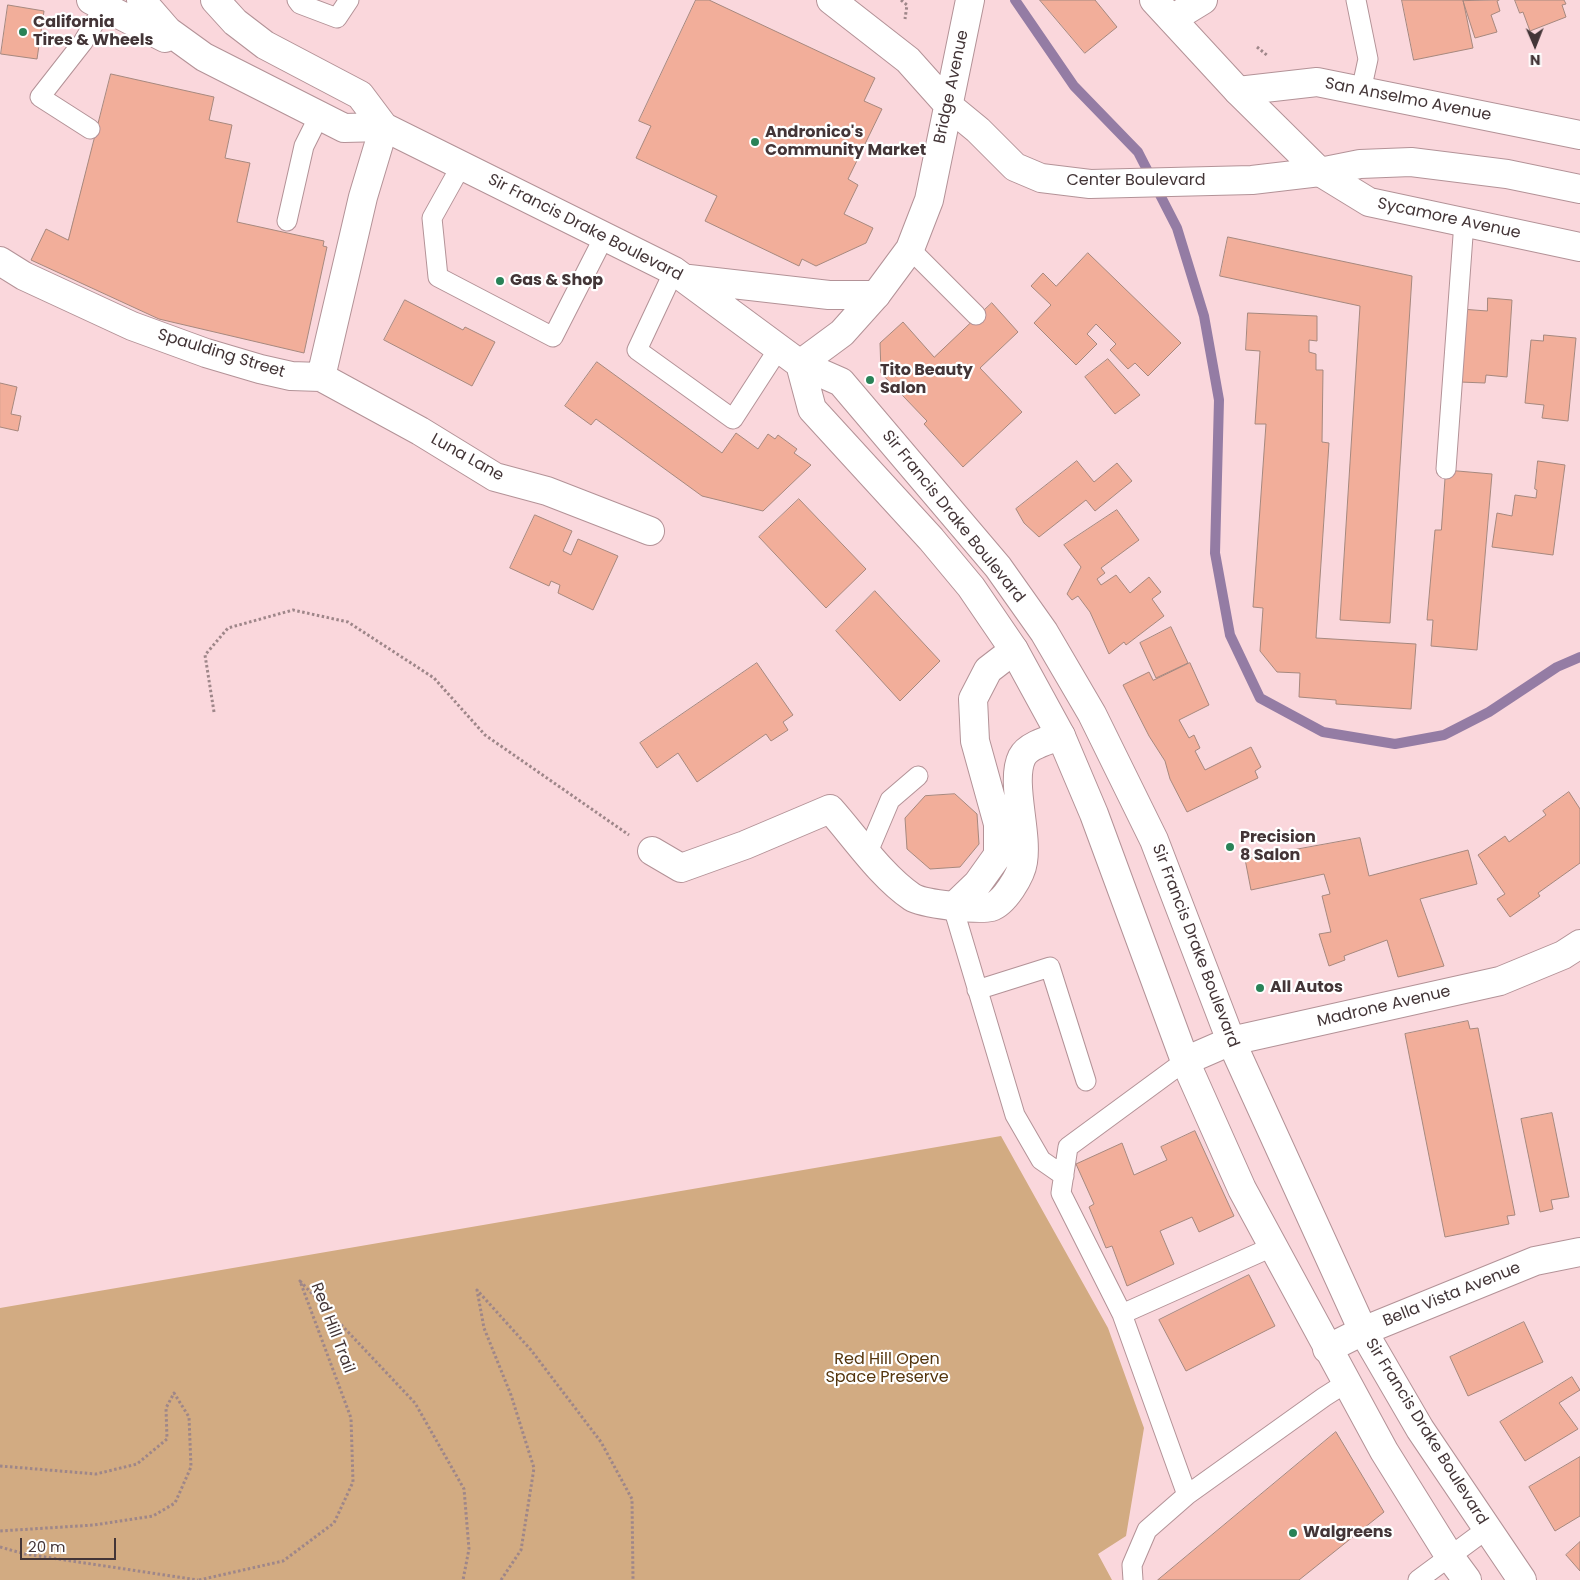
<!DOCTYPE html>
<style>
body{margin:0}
#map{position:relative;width:1580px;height:1580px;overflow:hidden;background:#fad7dc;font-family:Poppins,sans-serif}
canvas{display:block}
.north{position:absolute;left:1510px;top:20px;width:50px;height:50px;-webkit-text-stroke:4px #fff;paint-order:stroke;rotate:179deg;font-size:14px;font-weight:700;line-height:20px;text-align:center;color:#433537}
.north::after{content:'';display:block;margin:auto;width:18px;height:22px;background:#433537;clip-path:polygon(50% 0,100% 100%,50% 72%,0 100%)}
.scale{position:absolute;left:20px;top:1538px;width:96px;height:22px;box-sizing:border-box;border:2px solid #433537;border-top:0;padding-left:6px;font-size:15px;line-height:18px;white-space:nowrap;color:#433537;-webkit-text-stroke:4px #fff;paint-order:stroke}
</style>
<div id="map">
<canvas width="1580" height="1580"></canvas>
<div class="north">N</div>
<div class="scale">20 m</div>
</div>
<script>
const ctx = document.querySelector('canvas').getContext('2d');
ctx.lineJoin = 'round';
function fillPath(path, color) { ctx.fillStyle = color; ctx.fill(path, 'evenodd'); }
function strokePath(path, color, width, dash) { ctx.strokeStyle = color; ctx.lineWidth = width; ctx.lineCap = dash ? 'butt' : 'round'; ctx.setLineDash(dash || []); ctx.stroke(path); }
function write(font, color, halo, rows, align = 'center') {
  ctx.font = font + ' Poppins,sans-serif'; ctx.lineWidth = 4.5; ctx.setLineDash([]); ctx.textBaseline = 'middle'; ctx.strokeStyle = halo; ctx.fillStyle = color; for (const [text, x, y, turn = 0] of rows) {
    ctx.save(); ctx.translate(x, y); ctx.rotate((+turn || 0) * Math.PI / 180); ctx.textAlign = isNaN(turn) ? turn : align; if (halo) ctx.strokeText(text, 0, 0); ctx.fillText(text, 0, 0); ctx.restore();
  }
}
fillPath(new Path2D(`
 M1001 1136 1108 1328 1144 1428 1126 1536 1098 1554 1112 1580H0V1308Z`), '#d2ab82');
strokePath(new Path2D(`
 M1015 0 1074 86 1138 152 1177 228 1204 316 1219 400 1215 553 1230 635 1260 698 1323 732 1395 744 1444 735 1489 712 1557 667 1580 657`), '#947ca4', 10);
const building = new Path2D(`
 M696 0H709L875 78 864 101 882 109 848 179 858 185 844 214 873 228 866 243 816 266 802 259 799 266 705 221 717 196 636 158 651 126 639 121Z
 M1040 0H1095L1117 27 1085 53Z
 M1402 0H1463L1473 48 1414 60Z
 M1499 0 1497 1 1500 11 1491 15 1497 32 1475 38 1463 1Z
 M1515 0H1564L1566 4 1562 5 1566 17 1530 31 1523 12 1520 13Z
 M8 5 44 11 37 59 1 54Z
 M111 74 214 97 209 120 232 125 225 158 250 163 237 222 324 241 323 246 327 247 304 353 159 319 31 260 46 229 68 240Z
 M1228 237 1412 276 1390 623 1340 620 1360 306 1220 276Z
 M1088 253 1181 343 1148 376 1135 363 1128 369 1110 350 1116 344 1096 324 1087 334 1097 344 1076 365 1034 323 1051 305 1031 286 1043 273 1056 286Z
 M1488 298 1512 300 1507 377 1486 375 1485 383 1460 382 1461 309 1487 311Z
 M405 300 463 330 465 327 495 342 472 386 384 340Z
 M992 303 1018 332 980 368 1022 412 963 467 924 424 927 421 881 373 880 343 903 322 934 357Z
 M1248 313 1317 316V341L1309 340V352L1316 354V370H1323L1322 442 1329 443 1316 638 1416 644 1411 709 1336 704V700L1299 697 1300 673 1277 672 1260 651 1263 608 1253 607 1266 424H1255L1260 351 1246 350Z
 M1544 335 1576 338 1568 421 1542 418 1544 405 1525 403 1531 340 1543 341Z
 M1108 359 1140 395 1115 414 1085 377Z
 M597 362 722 453 736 433 758 449 768 434 775 439 778 435 797 449 794 453 811 465 763 511 702 496 596 419 591 425 565 406Z
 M0 383 17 387 11 414 21 416 18 431 0 427Z
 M1077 461 1094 482 1117 463 1132 481 1095 511 1086 500 1039 537 1024 523 1016 509Z
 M1538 461 1565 465 1553 555 1492 547 1497 513 1512 516 1515 495 1536 498 1537 490 1535 489Z
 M1446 470 1492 474 1477 650 1431 646 1433 620H1427L1435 530H1441Z
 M799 499 866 569 826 608 759 537Z
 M1117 510 1139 540 1101 568 1105 573 1097 579 1101 585 1116 575 1130 593 1149 577 1161 592 1152 599 1164 616 1126 645 1124 642 1109 654 1090 612 1078 596 1072 600 1067 594 1081 567 1064 545Z
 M535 515 572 531 563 551 571 555 578 539 618 556 593 610 558 593 560 585 551 581 549 586 510 568Z
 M875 591 940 661 900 701 836 631Z
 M1171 627 1188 663 1156 678 1140 643Z
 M757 663 793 715 783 722 788 730 771 741 766 734 697 782 678 753 657 768 640 743Z
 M1190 663 1209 705 1179 720 1189 738 1194 735 1200 748 1195 751 1205 770 1251 747 1261 767 1255 771 1258 778 1187 812 1170 779 1165 761 1149 736 1123 685 1149 672 1153 680Z
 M1569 792 1580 809V863L1538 893 1540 896 1510 917 1497 899 1505 894 1478 855 1505 836 1509 842 1546 815 1543 811Z
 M955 794 977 814 979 844 960 867 930 869 907 849 905 818 925 796Z
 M1360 838 1369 876 1468 850 1477 884 1420 899 1444 966 1398 977 1387 940 1344 956 1345 960 1329 966 1319 934 1331 932 1322 896 1330 894 1324 874 1251 890 1245 859Z
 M1468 1021 1470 1029 1478 1028 1515 1215 1507 1216 1509 1224 1445 1237 1405 1034Z
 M1552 1113 1569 1197 1551 1200 1553 1209 1540 1212 1521 1119Z
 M1195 1131 1234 1216 1199 1232 1192 1217 1160 1231 1174 1264 1127 1286 1112 1246 1106 1248 1089 1207 1094 1204 1076 1164 1122 1143 1134 1175 1167 1160 1161 1147Z
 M1249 1275 1275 1326 1186 1371 1159 1320Z
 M1524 1322 1543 1362 1468 1396 1450 1357Z
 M1572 1377 1580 1390 1559 1403 1578 1429 1525 1461 1500 1422Z
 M1336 1432 1384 1512 1299 1580H1158Z
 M1580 1457V1516L1555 1531 1529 1487Z
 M1580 1542V1571L1566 1555Z`);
fillPath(building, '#f2ae9a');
strokePath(building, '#a6887e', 1);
const lane = new Path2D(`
 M297 0 300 4 337 18 349 0
 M1356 0 1368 59 1361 91
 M90 129 40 97 83 42 104 7
 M461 166 432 218 438 277 553 337 605 235
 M287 221 304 146 319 116
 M910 249 976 315
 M674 271 637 350 733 419 779 348
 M1446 469 1464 222
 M868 852 890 800 918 776
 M953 907 1015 1115 1041 1160 1064 1176
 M977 990 1050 967 1086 1081
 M1122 1314 1061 1193 1068 1147 1185 1061
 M1187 1495 1122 1314 1272 1247
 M1133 1580 1132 1565 1147 1530 1187 1495 1324 1397 1346 1383
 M1418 1580 1487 1529`);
const street = new Path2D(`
 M1172 19 1203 0
 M1238 91 1317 82 1580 135
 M1320 172 1369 202 1580 247
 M0 261 24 276 132 326 206 353 260 369 291 376 321 377 420 431 495 477 547 491 650 531
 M321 377 363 197 384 127
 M652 851 681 868 745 845 830 809C855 837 881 876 912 897 923 904 978 910 991 907 1004 903 1021 876 1023 862 1028 832 1010 781 1022 757 1028 745 1049 740 1061 736
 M953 907 978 883 998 855V824L975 741 973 699 988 670 1014 650
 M1185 1061 1231 1041 1500 981 1563 955 1580 944
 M1327 1349 1363 1331 1535 1261 1580 1252`);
const secondary = new Path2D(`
 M831 0 908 60 950 107 978 130 1015 167 1041 178 1090 184 1252 180 1320 172 1360 164 1411 162 1507 174 1580 189
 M1154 0 1238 91 1320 172
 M800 364 842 333 876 295 910 249 929 200 970 0`);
const primary = new Path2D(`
 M91 0 165 38
 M141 0 168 31 204 57 344 128 384 127 674 271 800 364 841 382 998 567 1044 632 1092 714 1154 840 1231 1041 1363 1331 1420 1429 1522 1580
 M215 0 235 22 265 45 360 95 384 127
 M689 279 829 295H876
 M800 364 812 409 931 539 971 587 1014 650 1061 736 1094 814 1185 1061 1242 1189 1384 1451 1450 1557 1467 1580`);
strokePath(lane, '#b39297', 21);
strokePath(street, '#b39297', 30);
strokePath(secondary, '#b39297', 30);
strokePath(primary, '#b39297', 30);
strokePath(new Path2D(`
 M901 0 907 5 905 19
 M1257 47 1268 56
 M214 712 205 655 228 628 293 610 348 622 434 678 485 735 629 835
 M0 1466 96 1474 137 1464 167 1439 166 1408 174 1393 189 1417 191 1467 175 1503 153 1516 94 1525 0 1531
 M0 1547 25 1554 198 1580
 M199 1580 283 1561 334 1523 353 1482 351 1418 300 1281 415 1403 464 1489 469 1549 463 1580
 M501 1580 521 1550 534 1468 511 1395 484 1328 477 1290 531 1350 601 1442 632 1499 633 1580`), '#9e8689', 3, [2.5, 2.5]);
strokePath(lane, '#fff', 19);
strokePath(street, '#fff', 28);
strokePath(secondary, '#fff', 28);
strokePath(primary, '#fff', 28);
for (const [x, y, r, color] of [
 [23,32,5,"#298257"],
 [755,142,5,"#298257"],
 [500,281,5,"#298257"],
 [870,380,5,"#298257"],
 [1230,847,5,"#298257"],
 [1260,988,5,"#298257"],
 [1293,1533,5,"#298257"]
]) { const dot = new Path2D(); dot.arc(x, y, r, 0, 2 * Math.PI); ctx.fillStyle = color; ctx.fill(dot); strokePath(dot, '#fff', 2); }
write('bold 16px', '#433537', '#fff', [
 ["California",33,23],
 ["Tires & Wheels",33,41],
 ["Andronico's",765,133],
 ["Community Market",765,151],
 ["Gas & Shop",510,281],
 ["Tito Beauty",880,371],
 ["Salon",880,389],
 ["Precision",1240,838],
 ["8 Salon",1240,856],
 ["All Autos",1270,988],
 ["Walgreens",1303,1533]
], 'left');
write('16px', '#433537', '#fff', [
 ["Bridge Avenue",952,87,-78],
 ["San Anselmo Avenue",1408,100,11],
 ["Center Boulevard",1136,181],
 ["Sycamore Avenue",1449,219,12],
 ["Sir Francis Drake Boulevard",585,228,27],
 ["Spaulding Street",221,354,17],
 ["Luna Lane",467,458,29],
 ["Sir Francis Drake Boulevard",953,517,51],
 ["Sir Francis Drake Boulevard",1195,946,69],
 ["Madrone Avenue",1384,1007,-13],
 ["Bella Vista Avenue",1452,1295,-22],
 ["Red Hill Trail",332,1328,69],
 ["Sir Francis Drake Boulevard",1426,1432,58]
]);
write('16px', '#54350d', '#fff', [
 ["Red Hill Open",887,1360],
 ["Space Preserve",887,1378]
]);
</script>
